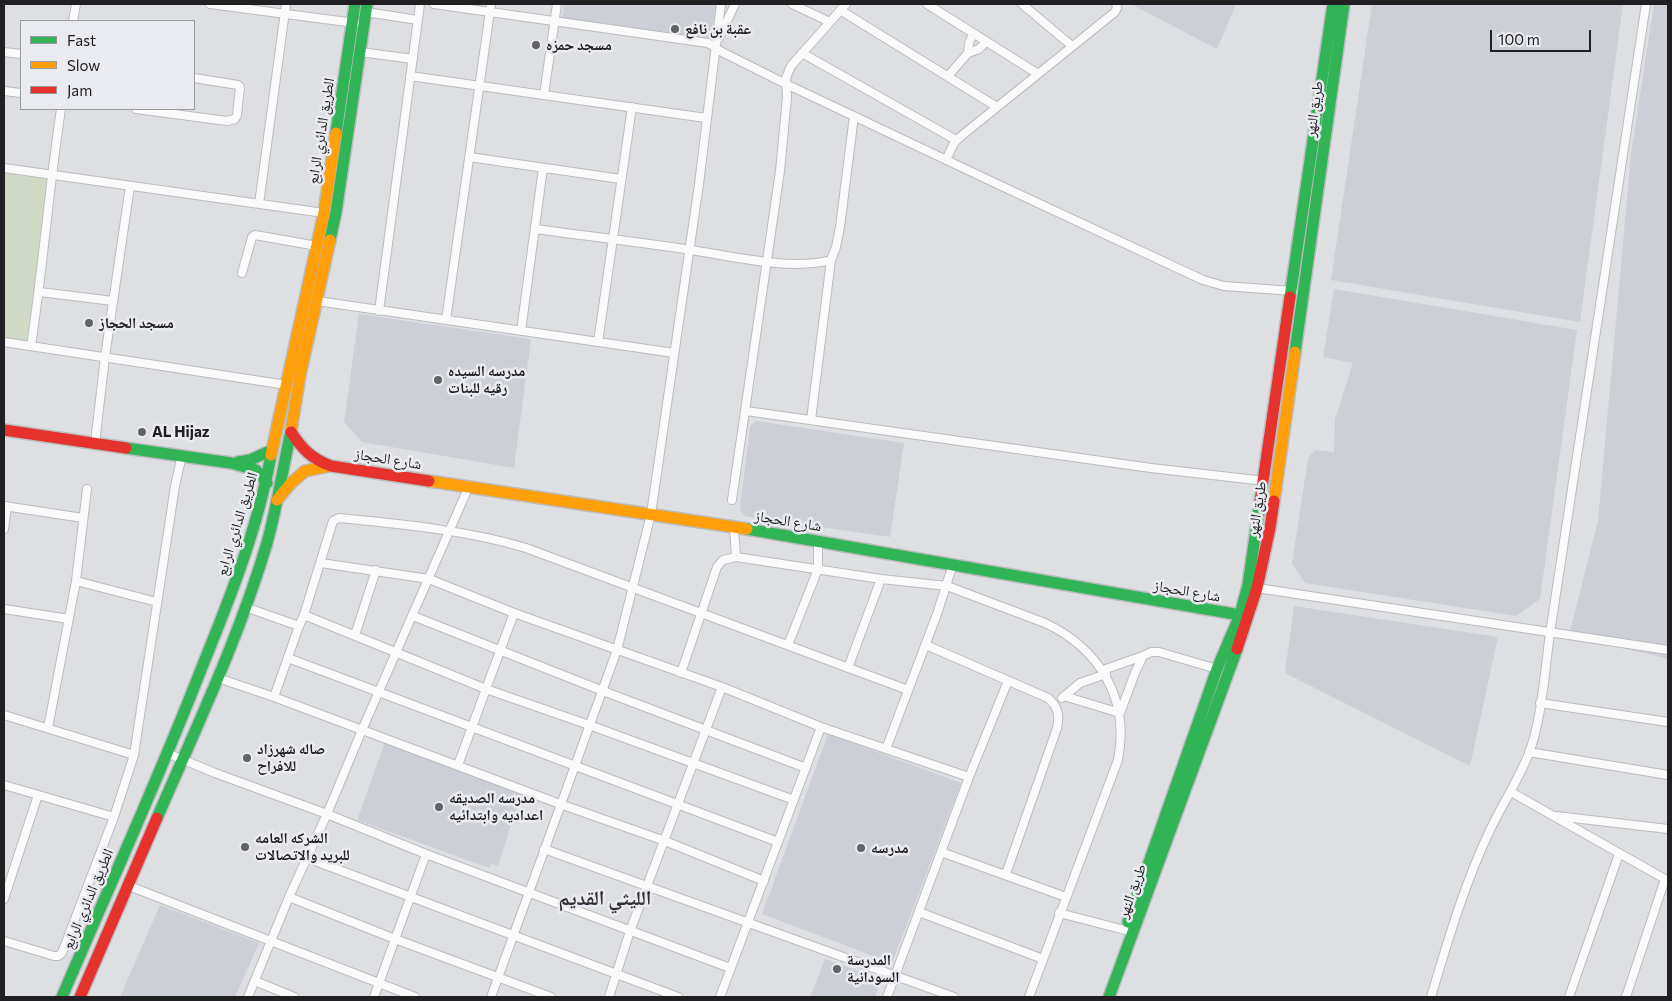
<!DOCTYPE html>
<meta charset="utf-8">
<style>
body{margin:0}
#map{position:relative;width:1672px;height:1001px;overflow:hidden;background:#dedfe2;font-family:Commissioner,sans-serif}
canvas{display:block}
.frame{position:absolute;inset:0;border:5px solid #202022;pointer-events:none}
.legend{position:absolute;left:20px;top:20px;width:175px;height:90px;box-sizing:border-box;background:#eaebf0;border:1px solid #999a9e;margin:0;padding:6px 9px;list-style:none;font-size:15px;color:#202022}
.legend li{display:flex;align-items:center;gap:10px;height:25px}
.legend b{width:25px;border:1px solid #999a9e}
.scale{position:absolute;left:1490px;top:30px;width:101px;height:22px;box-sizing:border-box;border:2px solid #202022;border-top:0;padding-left:6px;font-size:15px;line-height:18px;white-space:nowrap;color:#202022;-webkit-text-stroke:4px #eaebf0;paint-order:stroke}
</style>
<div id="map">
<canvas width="1672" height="1001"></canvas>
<div class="frame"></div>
<ul class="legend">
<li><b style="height:6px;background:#30b455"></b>Fast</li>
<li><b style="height:6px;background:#ff9f0a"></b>Slow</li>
<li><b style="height:6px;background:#e5322d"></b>Jam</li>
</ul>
<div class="scale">100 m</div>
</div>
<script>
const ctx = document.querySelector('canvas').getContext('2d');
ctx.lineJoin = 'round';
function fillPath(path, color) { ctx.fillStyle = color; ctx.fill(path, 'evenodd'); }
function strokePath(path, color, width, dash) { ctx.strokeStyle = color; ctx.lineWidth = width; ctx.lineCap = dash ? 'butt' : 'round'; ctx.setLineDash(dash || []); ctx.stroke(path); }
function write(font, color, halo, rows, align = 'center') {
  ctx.font = font + ' Commissioner,"Noto Naskh Arabic",sans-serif'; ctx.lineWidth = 5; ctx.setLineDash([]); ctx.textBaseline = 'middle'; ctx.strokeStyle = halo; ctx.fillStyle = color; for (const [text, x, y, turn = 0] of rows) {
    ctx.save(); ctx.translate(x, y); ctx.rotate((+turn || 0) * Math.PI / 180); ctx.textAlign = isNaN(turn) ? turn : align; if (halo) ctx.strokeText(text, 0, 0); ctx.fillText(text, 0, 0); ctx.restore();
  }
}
fillPath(new Path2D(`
 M564 4H716L711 40 562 19Z
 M1131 4H1236L1217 49Z
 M1372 4H1623L1580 322 1331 280Z
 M1654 4H1668V659L1569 635 1598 521 1631 154Z
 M1334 289 1577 330 1540 599 1516 616 1305 583 1292 564 1308 458 1315 450 1334 452 1335 419 1353 363 1323 357Z
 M359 314 531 339 514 468 362 442 344 422Z
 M756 421 904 443 890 537 744 516 740 509 750 426Z
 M1294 606 1498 637 1470 766 1285 673Z
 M828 734 961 783 892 963 762 914Z
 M385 742 521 793 498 866 491 863 489 868 357 820Z
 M160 905 259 943 235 997H120Z
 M825 959 881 979 875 997H810Z`), '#cdcfd6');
fillPath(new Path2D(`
 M4 165 54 173 31 345 4 341Z`), '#d0d9c5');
const street = new Path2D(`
 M210 4 355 23
 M434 4 708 43 722 52 786 84 995 183 1203 280 1224 286 1293 291
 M792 4 830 22
 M927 4 1038 74
 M1022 4 1072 46
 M840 10 997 107
 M366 12 418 20
 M73 21 76 4
 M719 38 735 4
 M4 52 21 54
 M360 52 413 59
 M802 53 956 140
 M968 53 969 43 973 34
 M410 76 706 118
 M948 76 968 53 979 49 986 42
 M4 91 21 93
 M544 95 557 4
 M136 109 227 121 235 119 237 115 240 87 238 85 194 78
 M469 157 621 179
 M946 160 954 143 960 137 1115 12 1117 8 1116 4
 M4 168 324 213
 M259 204 286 4
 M535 229C587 236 639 242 691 250 731 256 792 271 831 260L836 247 840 227 854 116
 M242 273 252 237 255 235 317 246
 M40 292 113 301
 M317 301 674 353
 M379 311 420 4
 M446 320 491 4
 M521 331 543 168
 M4 342 287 385
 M598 342 632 107
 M31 346C43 267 49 188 61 109
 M746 411 1151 468 1265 481
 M811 420 831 260
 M95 443 105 357 130 186
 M732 500 780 171 787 97 786 78 791 66 846 4
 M4 506 83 518
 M734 527 736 557
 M4 529 7 506
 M321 563 429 579 514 613 722 687 821 727 969 777
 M76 581 157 602
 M1257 588 1668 650
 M245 607 299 626 304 615 486 689 589 725 794 800
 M4 609 69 619
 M304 615 333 521 339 518C400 524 467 530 526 548L908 690
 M413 616 603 691 806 768
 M355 635 376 570
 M788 645 818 569V541
 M926 645 1048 698C1058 707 1060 715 1057 728L1006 874
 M288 658 778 842
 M848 668 881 579
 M1103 670 1143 656
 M681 673 717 567 723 560 736 557 881 579 947 586 1045 623C1100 649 1130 699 1118 760L1029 997
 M218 678 274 697 560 804 665 841 764 881
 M1064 696 1120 713 1135 673 1143 656 1151 652H1159L1217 669
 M274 697 299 626
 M1062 698 1080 683 1106 674
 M1540 703 1668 722
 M4 715 134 755
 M48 728 76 581 87 489
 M886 749 937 614 953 564
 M1529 752 1668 775
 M167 753 215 773 327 814 426 854 730 968
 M458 765 514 613
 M4 785 114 817
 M1511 792 1665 879 1626 997
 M1556 816 1668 829
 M544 849 954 997
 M941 852 1066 897
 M307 858 678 997
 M129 886 415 997
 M289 897 395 939 551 997
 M4 899 38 795
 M919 912 1043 959
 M1059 913 1125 930
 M4 941 54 956H58L62 953 114 817 134 755 175 486 182 455
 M255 981 294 997
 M248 997 289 897 327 814 362 730 469 486
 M374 997 426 854
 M491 997 617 650 651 514 699 184 721 4
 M609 997 630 931 722 687
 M720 997 821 727
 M887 997 969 777 1008 681
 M1431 997C1448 940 1465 882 1491 828 1503 803 1519 779 1529 753 1542 719 1545 669 1550 633L1646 4
 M1569 997 1619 854`);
const fast = new Path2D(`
 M336 133 355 4
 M330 240 336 212 367 4
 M1290 297 1333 4
 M1295 352 1344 4
 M126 448 231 463 256 470 267 483
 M238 462 250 460 272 450
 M747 529 1240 615
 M157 818C196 728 239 638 267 543 277 507 283 468 291 431
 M1128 922 1217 669 1240 615 1248 585 1260 502
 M62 997C109 887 159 778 202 667 230 598 258 528 271 455
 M1109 997 1237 649`);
const slow = new Path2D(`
 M291 431 300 375 330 240
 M271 455 324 213 336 133
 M429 481 747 529
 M277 500 291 483 305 471 329 466
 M1274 501 1295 352`);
const jam = new Path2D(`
 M4 430 126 448
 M291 432C302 449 312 459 331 466L429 481
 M1260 502 1290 297
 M1237 649 1257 588 1270 528 1274 501
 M80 997 157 818`);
strokePath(street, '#bbbcbe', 10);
strokePath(fast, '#bbbcbe', 14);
strokePath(slow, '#bbbcbe', 14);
strokePath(jam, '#bbbcbe', 14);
strokePath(street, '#fafafb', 8);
strokePath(fast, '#30b455', 11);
strokePath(slow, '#ff9f0a', 11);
strokePath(jam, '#e5322d', 11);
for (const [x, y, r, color] of [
 [675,29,5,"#626365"],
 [536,45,5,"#626365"],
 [89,323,5,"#626365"],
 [438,380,5,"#626365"],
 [142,432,5,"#626365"],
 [247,758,5,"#626365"],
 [439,807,5,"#626365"],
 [245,847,5,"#626365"],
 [861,848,5,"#626365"],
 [837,969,5,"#626365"]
]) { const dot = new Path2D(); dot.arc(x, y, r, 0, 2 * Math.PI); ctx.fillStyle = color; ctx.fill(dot); strokePath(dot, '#eaebf0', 2); }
write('bold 15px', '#202022', '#eaebf0', [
 ["عقبة بن نافع",685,29],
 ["مسجد حمزه",546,45],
 ["مسجد الحجاز",99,323],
 ["مدرسه السيده",448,371],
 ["رقيه للبنات",448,388],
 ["AL Hijaz",152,432],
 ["صاله شهرزاد",257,749],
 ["للافراح",257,766],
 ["مدرسه الصديقه",449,798],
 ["اعداديه وابتدائيه",449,815],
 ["الشركه العامه",255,838],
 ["للبريد والاتصالات",255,855],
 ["مدرسه",871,848],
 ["المدرسة",847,960],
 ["السودانية",847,977]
], 'left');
write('15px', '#202022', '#eaebf0', [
 ["طريق النهر",1314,109,-82],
 ["الطريق الدائري الرابع",321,131,-81],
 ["شارع الحجاز",388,459,9],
 ["طريق النهر",1257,509,-81],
 ["شارع الحجاز",788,521,9],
 ["الطريق الدائري الرابع",237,524,-73],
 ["شارع الحجاز",1187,591,10],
 ["طريق النهر",1132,891,-70],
 ["الطريق الدائري الرابع",88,899,-67]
]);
write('bold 20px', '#303034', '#eaebf0', [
 ["الليثي القديم",605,898]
]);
</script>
